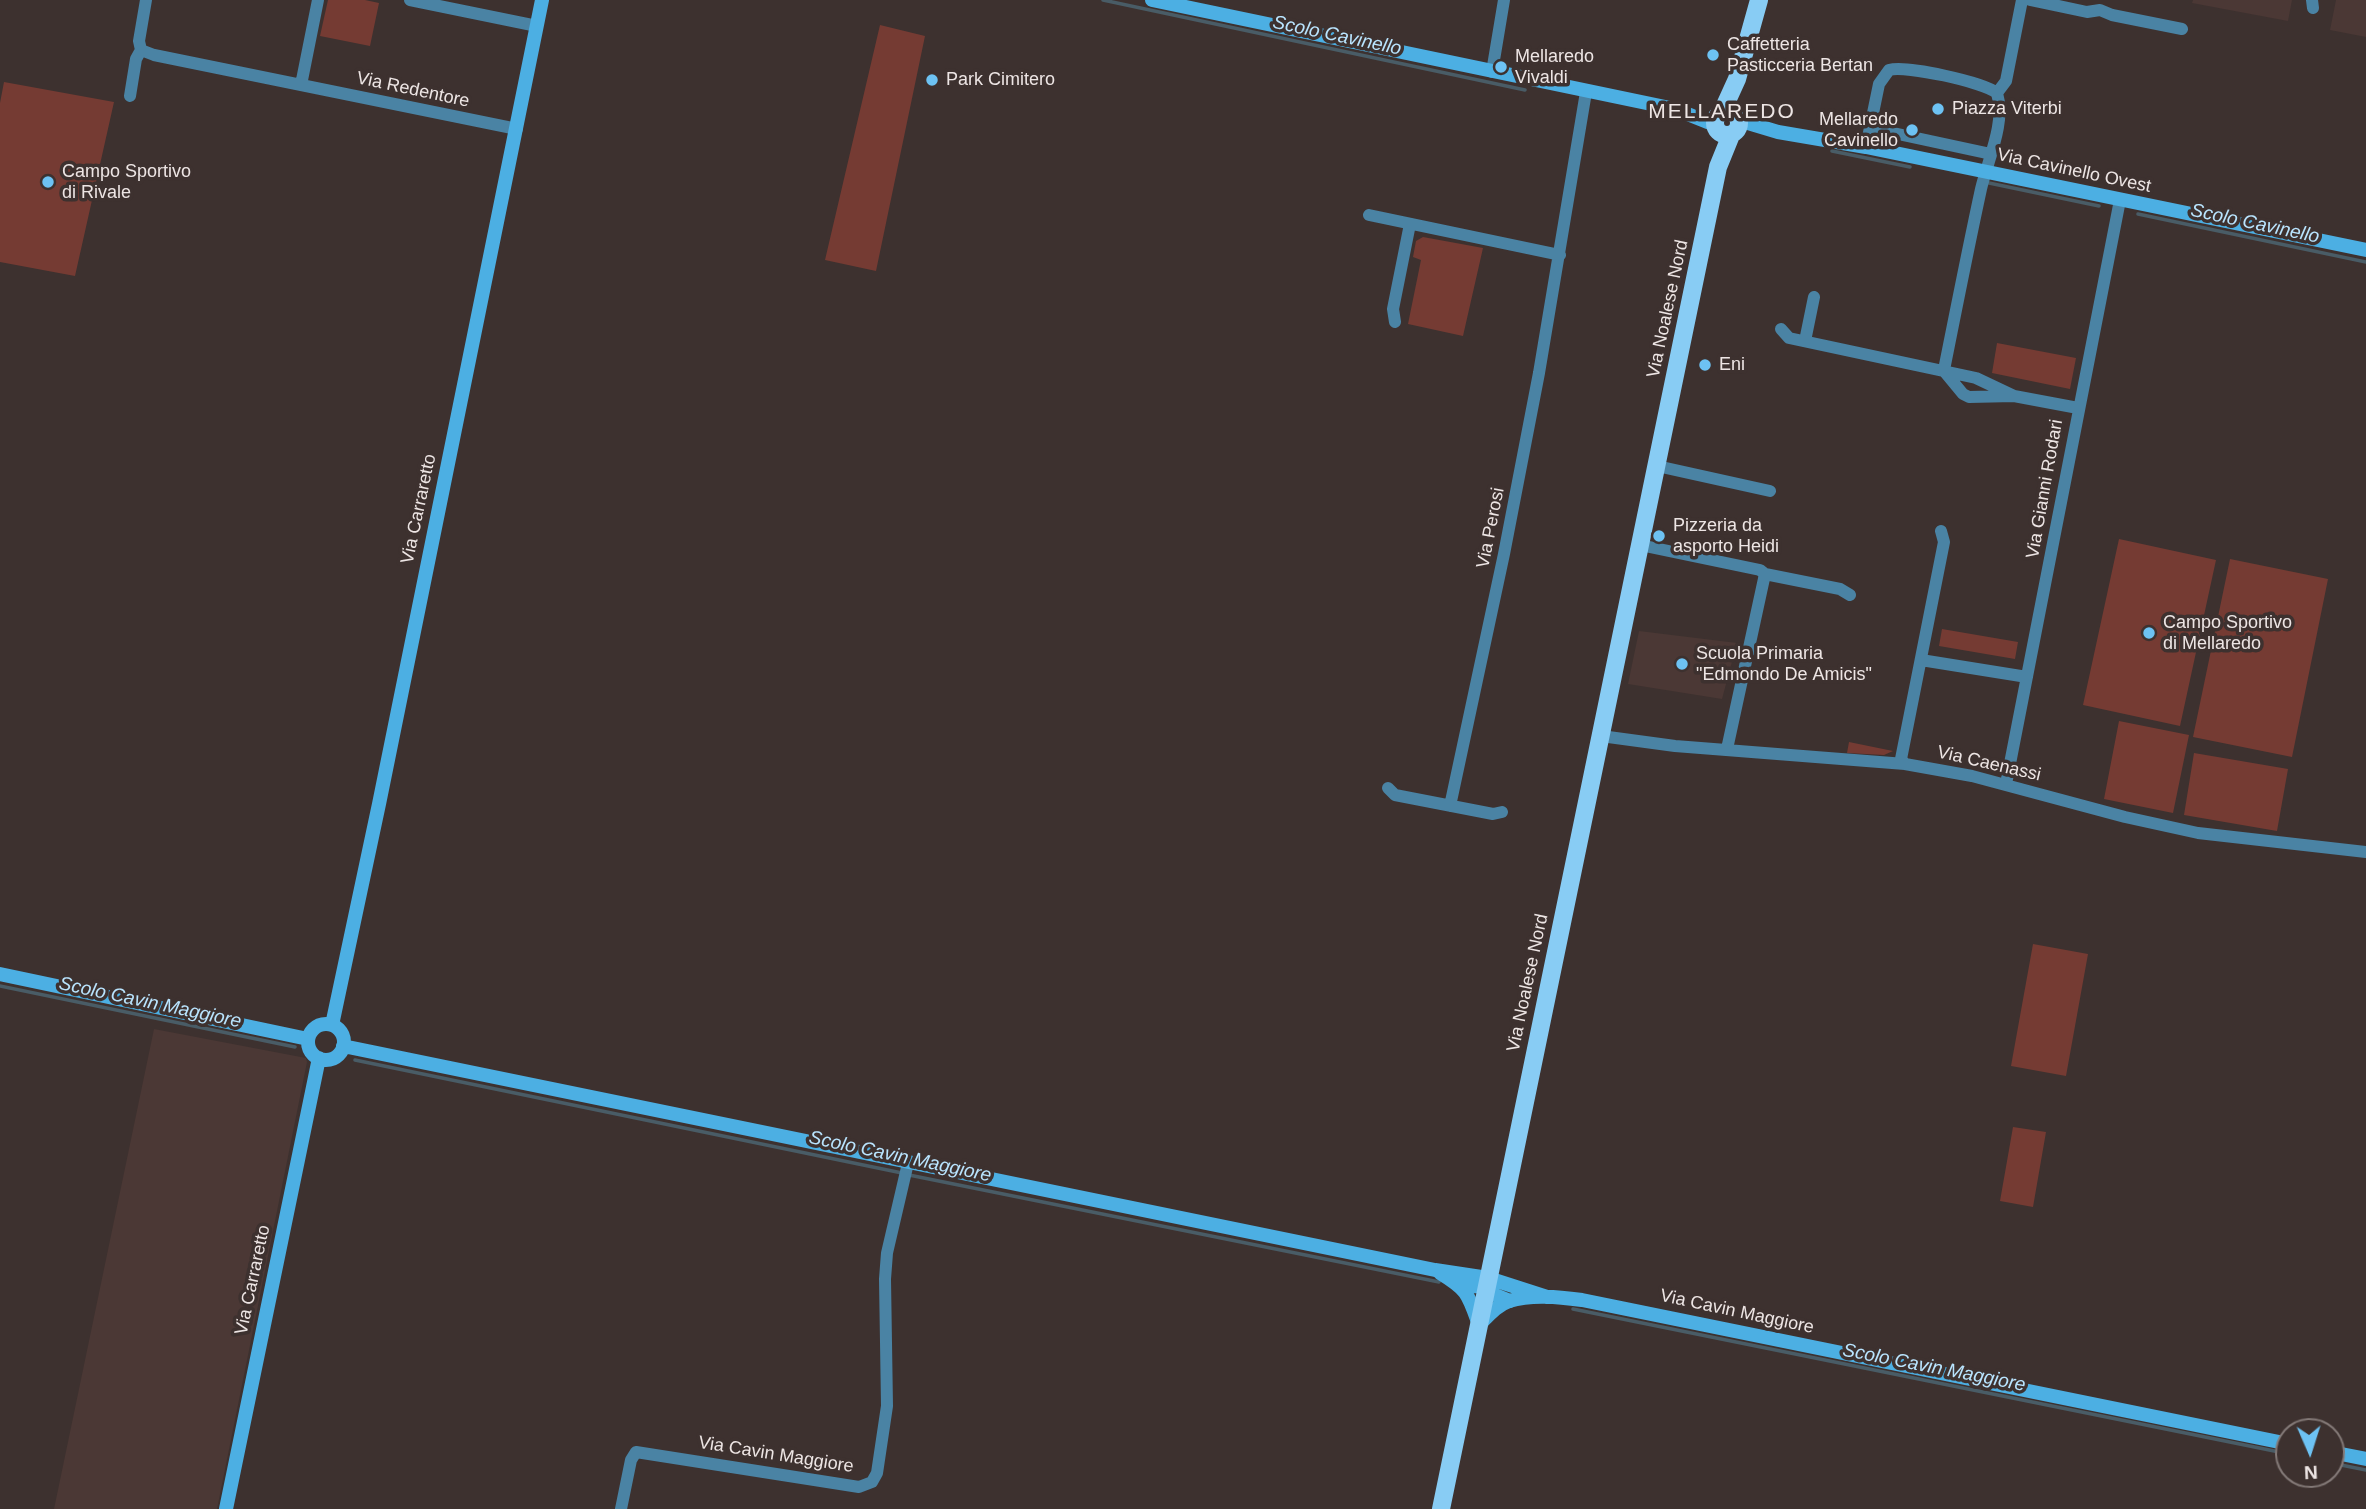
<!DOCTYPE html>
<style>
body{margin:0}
#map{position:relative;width:2366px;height:1509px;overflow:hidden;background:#3d312f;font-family:Arial,sans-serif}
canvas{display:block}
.north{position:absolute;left:2275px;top:1418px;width:70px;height:70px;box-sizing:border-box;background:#3d312f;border:2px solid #837977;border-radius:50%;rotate:177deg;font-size:19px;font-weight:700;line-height:28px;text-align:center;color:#ede5e4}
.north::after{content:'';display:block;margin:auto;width:24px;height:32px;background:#6dc2f3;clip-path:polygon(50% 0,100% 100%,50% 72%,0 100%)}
</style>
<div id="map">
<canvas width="2366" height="1509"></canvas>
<div class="north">N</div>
</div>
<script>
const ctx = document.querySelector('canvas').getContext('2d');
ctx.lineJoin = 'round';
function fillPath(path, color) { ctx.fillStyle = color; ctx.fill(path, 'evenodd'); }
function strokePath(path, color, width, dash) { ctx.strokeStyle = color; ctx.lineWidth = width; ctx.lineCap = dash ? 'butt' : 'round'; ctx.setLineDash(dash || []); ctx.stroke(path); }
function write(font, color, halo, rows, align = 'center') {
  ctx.font = font + ' Arial,sans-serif'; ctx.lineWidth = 7; ctx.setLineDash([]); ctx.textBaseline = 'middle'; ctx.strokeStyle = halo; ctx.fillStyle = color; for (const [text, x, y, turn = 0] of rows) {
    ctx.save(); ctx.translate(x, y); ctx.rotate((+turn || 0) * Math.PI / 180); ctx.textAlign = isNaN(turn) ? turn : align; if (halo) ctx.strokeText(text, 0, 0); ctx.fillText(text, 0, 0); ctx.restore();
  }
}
fillPath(new Path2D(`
 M2193 0H2292L2288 21 2192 3Z
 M2336 0H2366V37L2330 30Z
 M1639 631 1737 643 1722 699 1628 684Z
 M154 1029 306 1058 307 1062 217 1509H54Z`), '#4b3835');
fillPath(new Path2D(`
 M328 0H365L379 3 370 46 320 36Z
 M880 25 925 36 876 271 825 260Z
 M4 82 114 102 75 276 0 262V103Z
 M1423 237 1483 248 1463 336 1408 324 1421 260 1413 257 1416 241Z
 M1997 343 2076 358 2070 389 1992 373Z
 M2119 539 2216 560 2180 726 2083 705Z
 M2230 559 2328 579 2292 757 2193 737Z
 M1942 629 2018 642 2015 659 1939 646Z
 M2119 721 2189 735 2173 813 2104 799Z
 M1849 742 1893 751 1884 755 1847 753Z
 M2194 753 2288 769 2277 831 2184 815Z
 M2033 944 2088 954 2066 1076 2011 1066Z
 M2013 1127 2046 1132 2033 1207 2000 1201Z`), '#753b33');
strokePath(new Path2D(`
 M1103 0 1525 90
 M1832 151 1910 167
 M1989 183 2099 206
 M2138 214 2366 262
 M0 986 295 1047
 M355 1060 902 1173
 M909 1175 1439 1282
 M1573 1309 2289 1454
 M2331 1463 2366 1470`), '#495c66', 3.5);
strokePath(new Path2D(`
 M410 0 537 26
 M2030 0 2087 12 2100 10 2112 15 2182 29
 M2312 0 2313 8
 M141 50 154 55 517 129
 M1492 72 1504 0
 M301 85 318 0
 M130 96 136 59 141 50 139 41 146 0
 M1870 128 1991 154
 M1866 147 1879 84 1889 70C1906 65 1983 82 1997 93
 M1369 215 1560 255
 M1395 322 1393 309 1410 224
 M1781 329 1789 338 1976 378 2014 396
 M1805 341 1814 297
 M1944 370C1956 310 1968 249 1981 189 1988 159 2006 123 1997 93L2006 81 2022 0
 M1944 371 1963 394 1969 397 2014 396 2078 408
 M1657 466 1770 491
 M1640 545 1760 570 1765 574 1840 589 1850 595
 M1921 660 2027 677
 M1601 736 1675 746 1905 764 1972 776 2125 817 2198 833 2366 852
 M1727 749 1765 574
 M1905 764 1901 759 1944 542 1941 531
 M2006 784 2120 200
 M1388 788 1395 795 1493 814 1502 812
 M1450 806 1504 554 1539 373 1586 92
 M621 1509 631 1460 636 1452 859 1487 872 1482 877 1473 887 1406 885 1279 887 1253 908 1163`), '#4a83a4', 12);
strokePath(new Path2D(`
 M1152 0 1675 109 1715 125
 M1738 120 1778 132 1866 147 2366 250
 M0 974 308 1039
 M308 1042a18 18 0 1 1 36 0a18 18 0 1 1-36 0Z
 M332 1025 379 804 542 0
 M343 1046 1435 1270 1488 1278 1547 1297
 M1440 1273C1468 1290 1468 1294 1479 1325 1488 1316 1497 1305 1509 1301 1532 1294 1559 1297 1582 1300L2289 1444
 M1461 1285 1487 1287 1495 1295 1510 1301
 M2331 1452 2366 1459
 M226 1509 319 1058`), '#4cafe3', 14);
strokePath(new Path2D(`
 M1715 123a12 12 0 1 1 24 0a12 12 0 1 1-24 0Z
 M1722 112 1737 79 1759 0
 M1441 1509 1718 167 1731 135`), '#88ccf4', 18);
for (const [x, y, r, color] of [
 [1713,55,7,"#6dc2f3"],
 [1501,67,7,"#6dc2f3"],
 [932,80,7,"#6dc2f3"],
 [1938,109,7,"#6dc2f3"],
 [1912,130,7,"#6dc2f3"],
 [48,182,7,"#6dc2f3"],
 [1705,365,7,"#6dc2f3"],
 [1659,536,7,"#6dc2f3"],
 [2149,633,7,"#6dc2f3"],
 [1682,664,7,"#6dc2f3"]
]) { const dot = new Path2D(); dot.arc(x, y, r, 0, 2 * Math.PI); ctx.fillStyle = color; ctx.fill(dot); strokePath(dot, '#3d312f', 2.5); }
write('18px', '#ede5e4', '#3d312f', [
 ["Caffetteria",1727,45],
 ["Pasticceria Bertan",1727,66],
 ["Mellaredo",1515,57],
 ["Vivaldi",1515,78],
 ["Park Cimitero",946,80],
 ["Piazza Viterbi",1952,109],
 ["Mellaredo",1898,120,"right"],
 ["Cavinello",1898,141,"right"],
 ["Campo Sportivo",62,172],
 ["di Rivale",62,193],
 ["Eni",1719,365],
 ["Pizzeria da",1673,526],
 ["asporto Heidi",1673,547],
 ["Campo Sportivo",2163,623],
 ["di Mellaredo",2163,644],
 ["Scuola Primaria",1696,654],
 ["\"Edmondo De Amicis\"",1696,675]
], 'left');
write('18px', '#ede5e4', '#3d312f', [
 ["Via Redentore",413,90,12],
 ["Via Cavinello Ovest",2074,171,12],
 ["Via Noalese Nord",1668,309,-78],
 ["Via Gianni Rodari",2045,489,-80],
 ["Via Carraretto",419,509,-78],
 ["Via Perosi",1491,528,-79],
 ["Via Caenassi",1989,764,13],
 ["Via Noalese Nord",1528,983,-78],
 ["Via Carraretto",253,1280,-78],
 ["Via Cavin Maggiore",1737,1312,12],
 ["Via Cavin Maggiore",776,1455,9]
]);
write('italic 19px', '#b9e4fe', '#3d312f', [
 ["Scolo Cavinello",1337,36,12],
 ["Scolo Cavinello",2255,224,12],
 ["Scolo Cavin Maggiore",150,1003,12],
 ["Scolo Cavin Maggiore",900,1157,12],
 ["Scolo Cavin Maggiore",1934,1368,11]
]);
ctx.letterSpacing = '2px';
write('21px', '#ede5e4', '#3d312f', [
 ["MELLAREDO",1722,112]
]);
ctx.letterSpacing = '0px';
</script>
